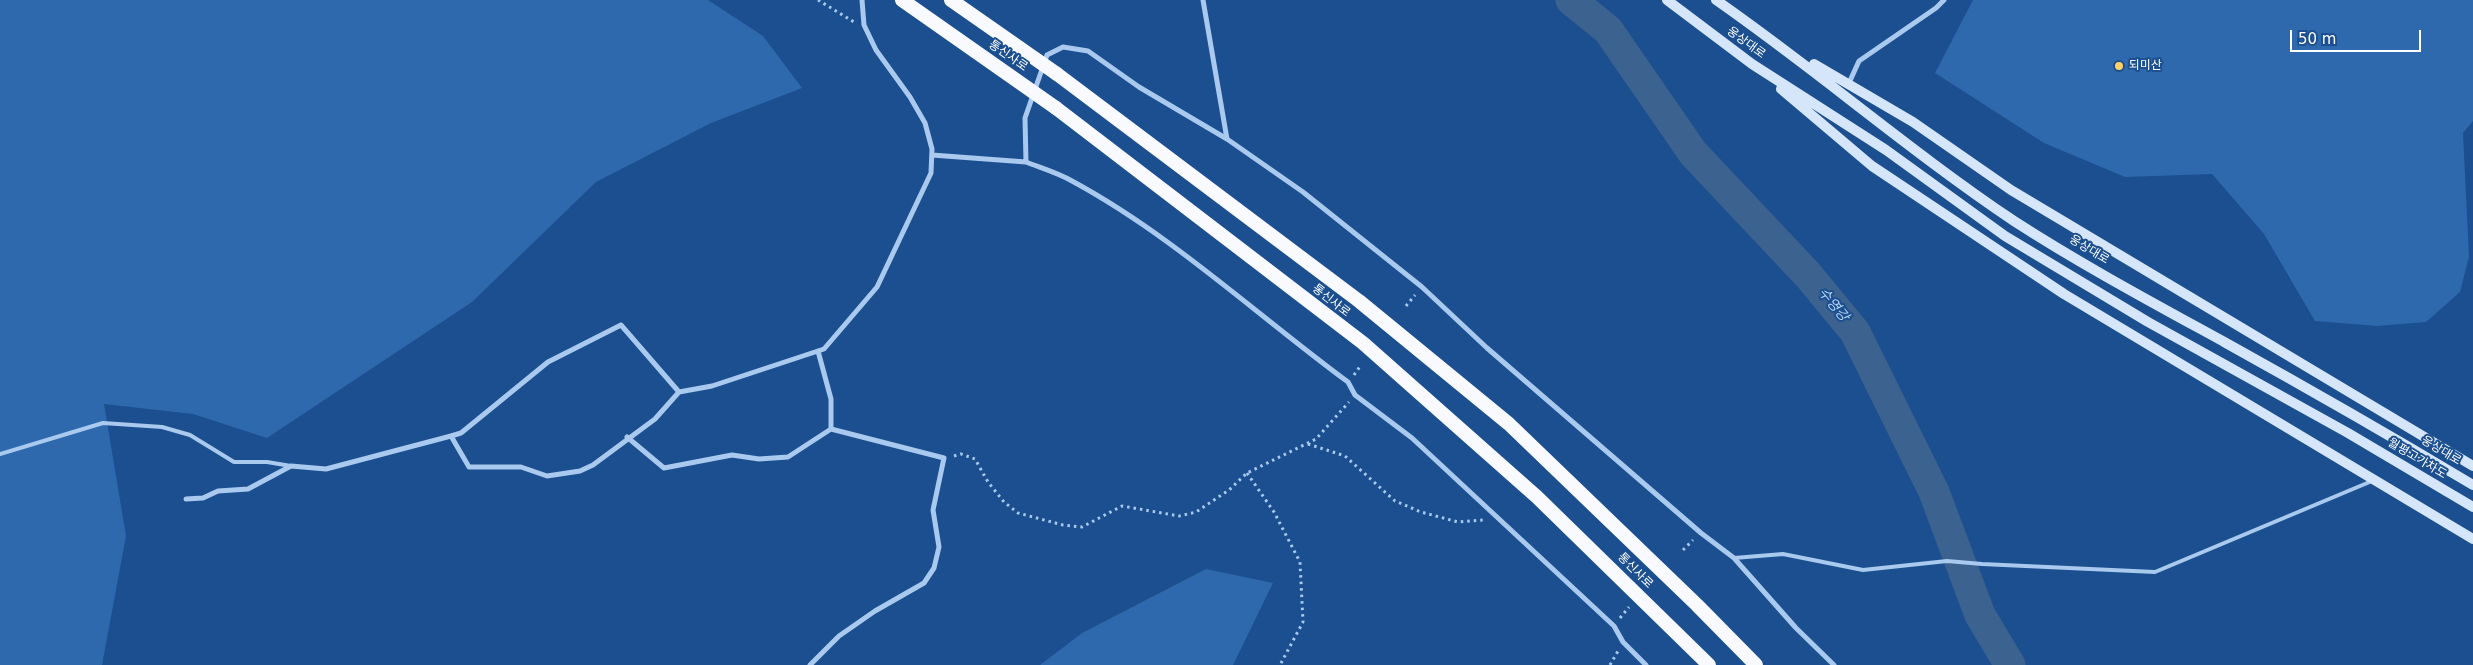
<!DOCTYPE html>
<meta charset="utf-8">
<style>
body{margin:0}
#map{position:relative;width:2473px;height:665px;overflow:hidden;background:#1b4f8f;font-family:"DejaVu Sans",sans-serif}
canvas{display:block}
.scale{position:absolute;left:2290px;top:30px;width:131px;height:22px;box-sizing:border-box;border:2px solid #fff;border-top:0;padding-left:6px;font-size:15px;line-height:18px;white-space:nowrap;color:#fff;-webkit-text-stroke:4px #1b4f8f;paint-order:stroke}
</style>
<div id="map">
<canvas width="2473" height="665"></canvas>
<div class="scale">50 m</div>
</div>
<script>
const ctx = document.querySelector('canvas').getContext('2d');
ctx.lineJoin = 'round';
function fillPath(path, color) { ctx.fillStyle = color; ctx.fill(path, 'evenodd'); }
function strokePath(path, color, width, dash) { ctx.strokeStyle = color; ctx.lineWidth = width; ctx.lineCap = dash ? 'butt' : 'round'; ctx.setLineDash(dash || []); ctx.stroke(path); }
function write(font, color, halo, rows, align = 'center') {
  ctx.font = font + ' "DejaVu Sans","Noto Sans KR",sans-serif'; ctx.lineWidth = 4; ctx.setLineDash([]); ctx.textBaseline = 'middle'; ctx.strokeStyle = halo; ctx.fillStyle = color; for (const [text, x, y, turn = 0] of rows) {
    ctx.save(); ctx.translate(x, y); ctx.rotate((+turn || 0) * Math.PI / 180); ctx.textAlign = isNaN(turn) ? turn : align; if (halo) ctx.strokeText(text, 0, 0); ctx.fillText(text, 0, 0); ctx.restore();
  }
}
fillPath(new Path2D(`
 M0 0H708L763 36 802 88 711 123 596 182 472 302 267 438 193 414 104 404 126 536 102 665H0Z
 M1973 0H2473V121L2463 133 2469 257 2460 292 2426 322 2378 326 2315 321 2264 234 2212 174 2125 177 2044 143 1935 73Z
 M1206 569 1273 583 1233 665H1040L1082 633Z`), '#2e69ad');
strokePath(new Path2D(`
 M1571 0 1608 30 1693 153 1808 275 1855 332 1934 492 1980 615 2010 665`), '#3c6290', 31);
strokePath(new Path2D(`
 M818 0 854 22
 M1406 306 1415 295
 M1354 375 1361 365
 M1308 444 1345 456 1395 501 1421 512 1458 522 1483 520
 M954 456 961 454 975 459 988 482 1004 502 1018 513 1063 525 1082 527 1122 506 1179 516 1196 512 1229 490 1247 473 1316 439 1349 402
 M1247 473 1274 512 1300 562 1303 622 1280 665
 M1683 550 1693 540
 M1620 618 1629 607
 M1610 665 1618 651`), '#a9c9ee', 3, [2.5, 4]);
strokePath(new Path2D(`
 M0 454 103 423 162 427 190 435 234 462H267L291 466
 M1734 558 1783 554 1863 570 1947 561 1982 564 2155 572 2372 481`), '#a9c9ee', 4);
strokePath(new Path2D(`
 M1203 0 1227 139 1303 192 1422 287 1487 348 1701 533 1734 558 1796 628 1834 665
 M1849 83 1859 61 1936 8 1944 0
 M1227 139 1139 87 1088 51 1063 47 1047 55 1025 118 1026 162C1041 168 1058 173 1072 181 1172 235 1257 315 1348 382L1355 395 1412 438 1614 626 1623 642 1646 665
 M932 155 1026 162
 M818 351 831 399V429
 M451 436 461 433 548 362 621 325 679 392
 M627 437 664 468 732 455 759 459 788 457 831 429 944 458 933 510 939 547 934 568 924 583 875 611 839 636 810 665
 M186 499 203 498 218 491 248 489 291 466 326 469 451 436 469 467H521L547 476 580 471 593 465 655 419 679 392 712 386 824 349 877 287 931 173 932 149 925 123 910 97 876 50 864 25 862 0`), '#a9c9ee', 5);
strokePath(new Path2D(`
 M1667 0 1752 64 1886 150 2005 236 2148 322 2348 433 2473 507
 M1716 0C1818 71 1911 152 2014 221 2082 265 2155 304 2226 343 2309 389 2391 436 2473 485
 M1814 64 1913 122 2011 190 2473 466
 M1781 89 1872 166 2064 294 2473 539`), '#d6e6fa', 10);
strokePath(new Path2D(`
 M1057 74 1359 301 1509 424 1697 605 1756 665
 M1056 108 1363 343 1537 497 1709 665`), '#f8faff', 14);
strokePath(new Path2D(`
 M902 0 1056 108
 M951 0 1057 74`), '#f8faff', 14);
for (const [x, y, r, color] of [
 [2119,66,5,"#ffd166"]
]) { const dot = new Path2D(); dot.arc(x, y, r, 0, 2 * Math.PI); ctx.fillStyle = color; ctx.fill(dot); strokePath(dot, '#1b4f8f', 2); }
write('12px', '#fff', '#1b4f8f', [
 ["웅상대로",1746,43,36],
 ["통신사로",1008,56,35],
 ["웅상대로",2089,250,31],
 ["통신사로",1331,301,38],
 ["웅상대로",2441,451,31],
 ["월평고가차도",2417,459,31],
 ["통신사로",1635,571,45]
]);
write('12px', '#fff', '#1b4f8f', [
 ["되미산",2129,66]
], 'left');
write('italic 14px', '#b5d3f5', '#1b4f8f', [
 ["수영강",1833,305,50]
]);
</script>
